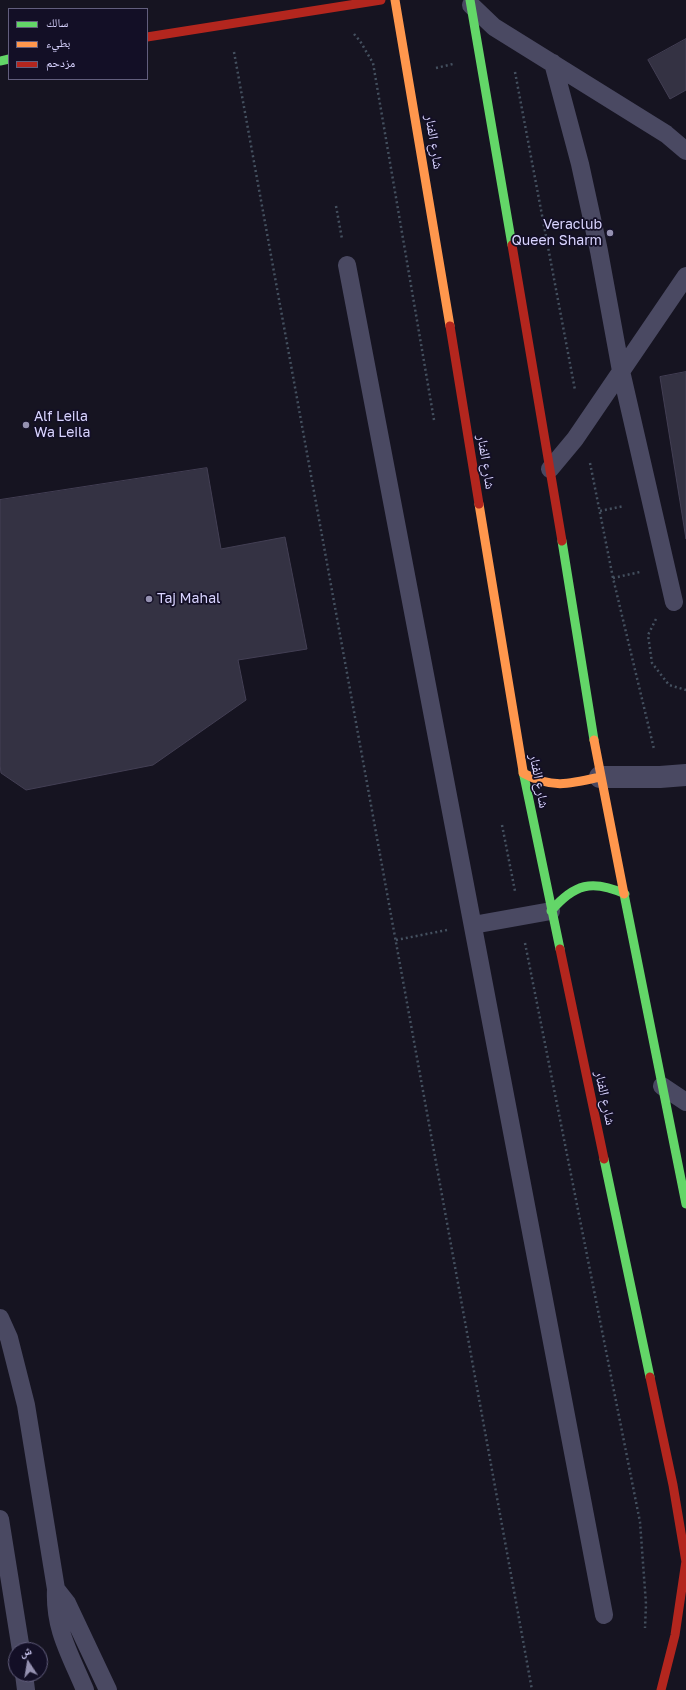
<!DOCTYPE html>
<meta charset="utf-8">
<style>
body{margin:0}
#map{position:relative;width:686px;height:1690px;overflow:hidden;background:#161421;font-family:"Golos Text","Noto Naskh Arabic",sans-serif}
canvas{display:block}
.legend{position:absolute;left:8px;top:8px;width:140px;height:72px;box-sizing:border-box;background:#130f26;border:1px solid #625e7d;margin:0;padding:5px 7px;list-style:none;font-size:12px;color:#d9d4ff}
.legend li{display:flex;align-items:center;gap:8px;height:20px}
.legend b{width:20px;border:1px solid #625e7d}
.north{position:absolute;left:8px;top:1642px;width:40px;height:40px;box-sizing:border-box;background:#130f26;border:1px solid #625e7d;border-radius:50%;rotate:348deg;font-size:11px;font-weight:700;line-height:16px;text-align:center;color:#d9d4ff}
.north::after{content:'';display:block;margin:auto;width:14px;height:18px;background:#9591b1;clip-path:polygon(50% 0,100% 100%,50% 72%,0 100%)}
</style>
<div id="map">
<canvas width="686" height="1690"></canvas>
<ul class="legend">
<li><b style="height:5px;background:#63d668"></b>سالك</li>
<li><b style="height:5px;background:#ff974d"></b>بطيء</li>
<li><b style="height:5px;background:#b3261e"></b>مزدحم</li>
</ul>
<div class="north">ش</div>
</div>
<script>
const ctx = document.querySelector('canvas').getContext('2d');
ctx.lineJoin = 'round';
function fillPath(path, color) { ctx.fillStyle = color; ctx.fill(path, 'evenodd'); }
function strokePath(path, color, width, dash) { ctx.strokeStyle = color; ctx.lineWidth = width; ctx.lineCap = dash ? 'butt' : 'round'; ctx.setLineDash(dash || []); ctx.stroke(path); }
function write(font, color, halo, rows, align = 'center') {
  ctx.font = font + ' "Golos Text","Noto Naskh Arabic",sans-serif'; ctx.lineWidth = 3.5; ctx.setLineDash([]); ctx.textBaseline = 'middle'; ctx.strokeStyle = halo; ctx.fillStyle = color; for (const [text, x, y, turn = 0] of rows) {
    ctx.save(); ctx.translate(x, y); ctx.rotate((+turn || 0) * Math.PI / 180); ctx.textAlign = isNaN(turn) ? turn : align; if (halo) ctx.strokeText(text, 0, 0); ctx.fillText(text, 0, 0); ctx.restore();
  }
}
const building = new Path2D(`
 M686 39V90L670 99 648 60Z
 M686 372V539L660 377Z
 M207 468 221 549 285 537 307 649 238 660 246 700 153 765 26 790 1 773 0 765V500Z`);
fillPath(building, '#343243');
strokePath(building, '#433f54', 1);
strokePath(new Path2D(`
 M354 34 360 41 373 63 434 420
 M234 52 532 1690
 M436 68 453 64
 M515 72 575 390
 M336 206 342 239
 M590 463 613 578 654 749
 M600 511 624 506
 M613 578 640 572
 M656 619 648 635 652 663 669 685 686 690
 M502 825 515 891
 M396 940 447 930
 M525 943 640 1522 646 1604 645 1628`), '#44505f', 2.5, [2, 3]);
strokePath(new Path2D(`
 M471 5 494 27 666 134 686 151
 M553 63 580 164 599 251 621 371 674 602
 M347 265 604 1615
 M550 469 575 439 686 276
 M473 925 551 911
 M662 1086 686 1102
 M0 1318 9 1338 26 1405 56 1589C54 1629 70 1654 85 1690
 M0 1519 21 1650
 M56 1589 67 1603 108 1690
 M24 1674 26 1690`), '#4a4962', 18);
strokePath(new Path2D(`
 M600 777H660L686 775`), '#4a4962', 22);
strokePath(new Path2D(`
 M470 0 512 245
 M0 61 9 59
 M562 541 594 740
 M523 771 560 949
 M624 894 686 1204
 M551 911C574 884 592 879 625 894
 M604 1159 650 1377`), '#63d668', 9);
strokePath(new Path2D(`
 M395 0 450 326
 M479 504 523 771
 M594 740 624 894
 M523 773C552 789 570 784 600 777`), '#ff974d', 9);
strokePath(new Path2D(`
 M147 37 381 0
 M512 245 562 541
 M450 326 479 504
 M560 949 604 1159
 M650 1377 673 1485 686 1562
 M661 1690 675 1635 686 1561`), '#b3261e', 9);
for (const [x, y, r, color] of [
 [610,233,4,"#9591b1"],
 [26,425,4,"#9591b1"],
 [149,599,4,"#9591b1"]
]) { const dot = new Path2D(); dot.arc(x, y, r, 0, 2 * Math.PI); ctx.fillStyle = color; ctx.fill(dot); strokePath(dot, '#130f26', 1.5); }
write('14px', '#d9d4ff', '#130f26', [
 ["شارع الفنار",434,142,81],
 ["شارع الفنار",486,462,81],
 ["شارع الفنار",539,781,79],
 ["شارع الفنار",605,1098,78]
]);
write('14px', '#d9d4ff', '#130f26', [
 ["Veraclub",602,225,"right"],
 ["Queen Sharm",602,241,"right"],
 ["Alf Leila",34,417],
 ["Wa Leila",34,433],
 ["Taj Mahal",157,599]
], 'left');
</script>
